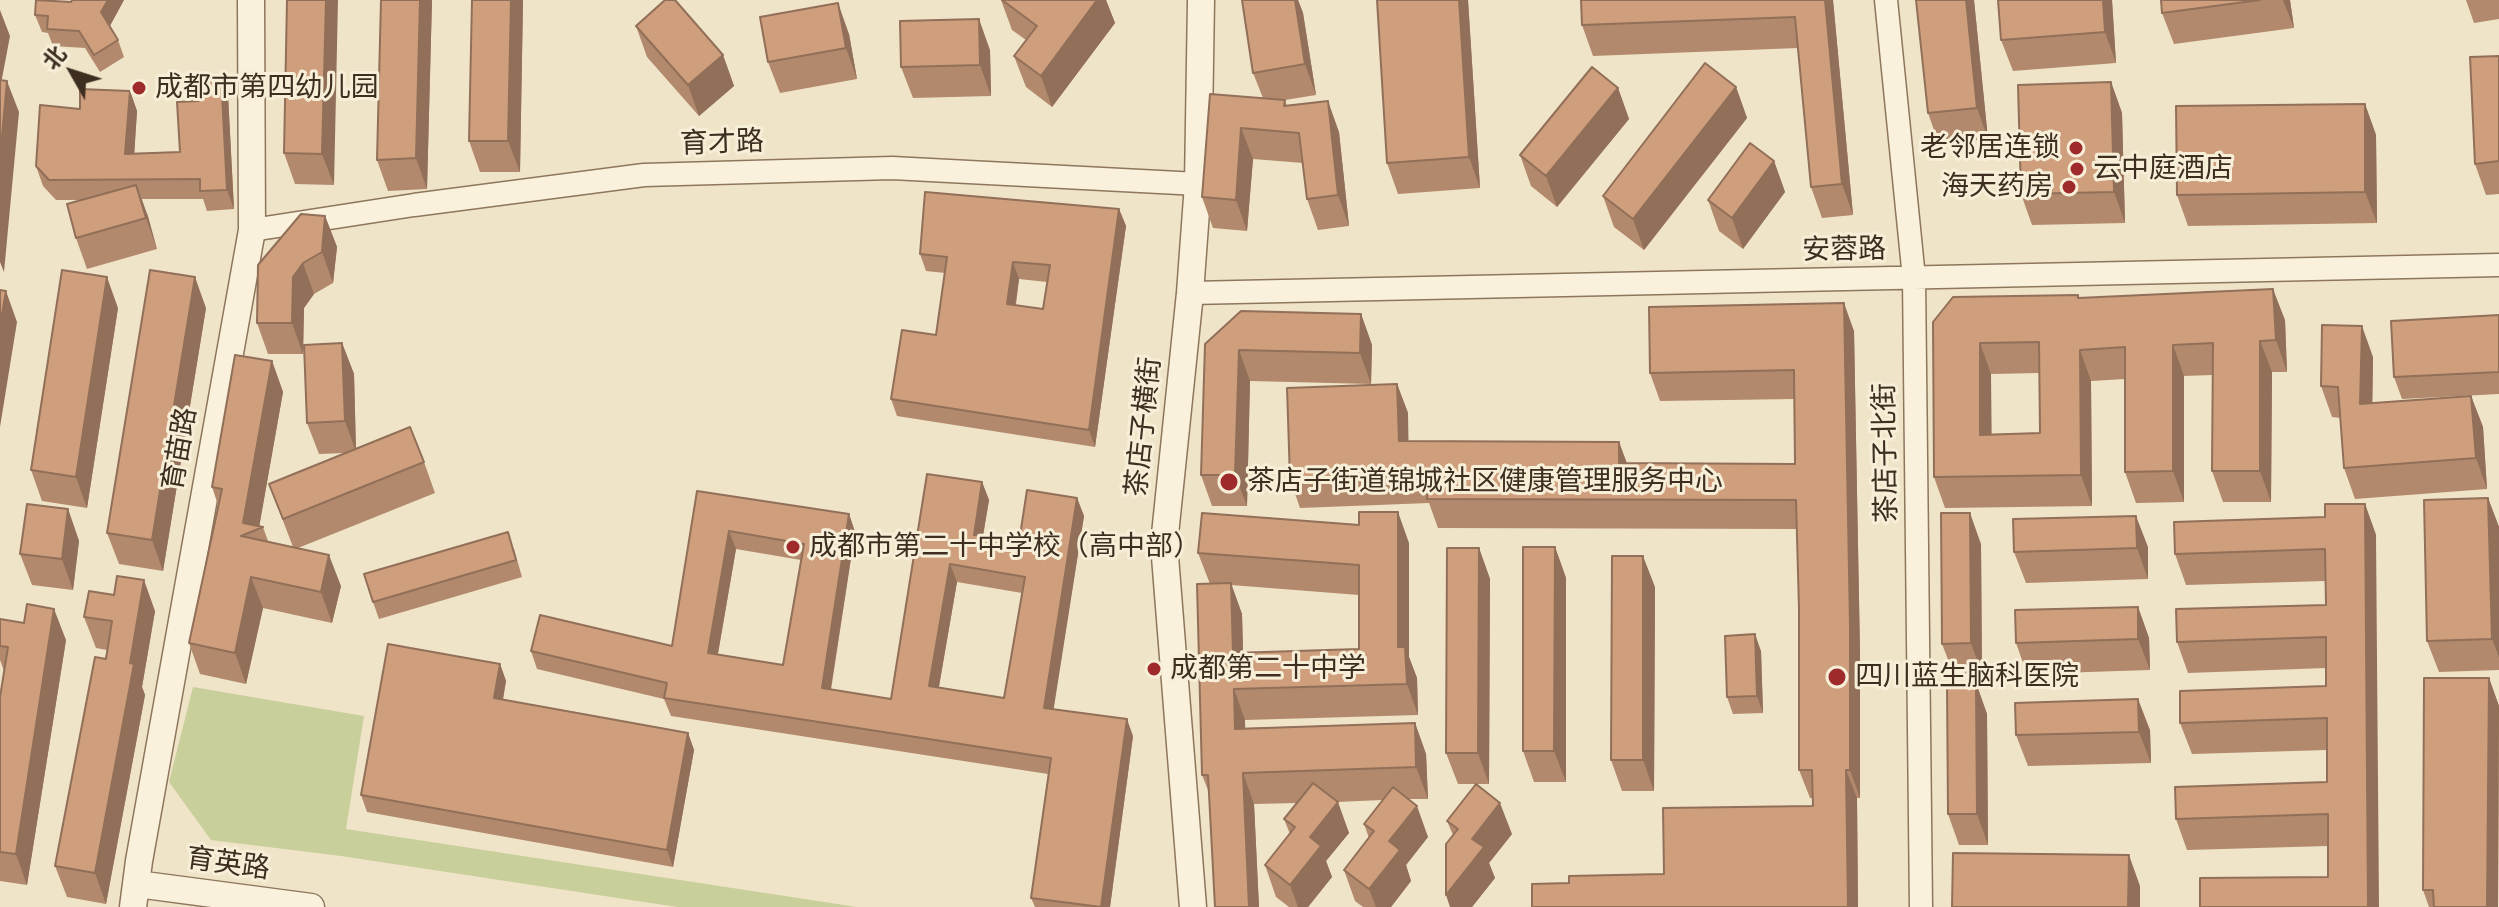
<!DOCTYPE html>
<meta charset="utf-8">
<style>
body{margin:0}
#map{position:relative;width:2499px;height:907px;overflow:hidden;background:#f0e4c8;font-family:Literata,"Noto Sans SC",serif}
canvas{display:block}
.north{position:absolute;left:32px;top:32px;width:80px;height:80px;-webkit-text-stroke:6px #f7eed8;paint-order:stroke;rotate:309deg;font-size:22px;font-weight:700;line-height:32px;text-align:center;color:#3d2e20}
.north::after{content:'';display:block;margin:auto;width:28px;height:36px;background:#3d2e20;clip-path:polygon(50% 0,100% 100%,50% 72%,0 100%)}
</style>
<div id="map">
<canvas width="2499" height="907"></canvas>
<div class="north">北</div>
</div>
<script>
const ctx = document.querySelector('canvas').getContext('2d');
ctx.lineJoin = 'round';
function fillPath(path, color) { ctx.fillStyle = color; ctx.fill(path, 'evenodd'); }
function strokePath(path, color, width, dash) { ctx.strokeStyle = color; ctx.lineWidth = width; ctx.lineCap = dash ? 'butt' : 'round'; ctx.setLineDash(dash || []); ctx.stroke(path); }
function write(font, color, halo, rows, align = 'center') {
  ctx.font = font + ' Literata,"Noto Sans SC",serif'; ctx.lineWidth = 6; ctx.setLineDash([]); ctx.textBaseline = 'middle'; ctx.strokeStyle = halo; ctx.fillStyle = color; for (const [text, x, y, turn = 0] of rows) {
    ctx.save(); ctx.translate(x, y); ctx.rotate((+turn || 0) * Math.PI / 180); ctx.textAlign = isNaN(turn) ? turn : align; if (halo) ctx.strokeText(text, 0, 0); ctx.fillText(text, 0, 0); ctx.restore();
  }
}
fillPath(new Path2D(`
 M193 687 364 716 346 829 857 907H677L341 856 211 840 169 782Z`), '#c9cf9b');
const minor = new Path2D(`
 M1886 0 1914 278 1921 907
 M252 230 414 205 644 175 892 168 1198 184
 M1190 293 2499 265`);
const tertiary = new Path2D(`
 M137 884 311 907
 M133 907 139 861 252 230 251 0
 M1193 907 1164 544 1190 293 1198 184 1201 0`);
strokePath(minor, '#8d765c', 25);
strokePath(tertiary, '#8d765c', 29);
strokePath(minor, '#faf1dc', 22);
strokePath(tertiary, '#faf1dc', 26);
fillPath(new Path2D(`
 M72 0H124L110 26 118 40 124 57 100 72 85 48 53 46 48 33 42 32 35 15 71 2Z
 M287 0 334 185 295 184 284 153Z
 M381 0H432L427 189 388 191 377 160Z
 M472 0H523L520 172H480L469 141Z
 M1001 0H1106L1115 23 1052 107 1026 87 1014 56 1026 40 1012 30Z
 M1242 0H1298L1303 13 1316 95 1285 100 1287 106 1339 132 1349 226 1318 230 1307 199 1303 163 1253 159 1247 231 1213 228 1202 197 1210 94 1263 98 1253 73Z
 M1468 0 1480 188 1398 194 1387 163Z
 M1833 0 1853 215 1822 218 1811 187 1798 48 1593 56 1582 25Z
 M1974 0 1988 139 1939 144 1928 113Z
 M2112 0 2116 63 2013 71 2001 40Z
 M2161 0H2290L2294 28 2174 44 2162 13Z
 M2466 0H2499V19L2474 23Z
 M636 26 723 55 734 86 699 116 647 57Z
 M849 34 857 79 780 93 768 62Z
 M990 50 991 96 913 98 901 67Z
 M2499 56V194L2486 195 2475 164Z
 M2111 82 2122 113 2125 223 2032 225 2021 194Z
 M1736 87 1747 118 1644 250 1614 227 1603 196Z
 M1618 88 1629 119 1557 207 1531 186 1520 155Z
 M130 91 137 111 134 154 180 152 199 101 228 95 234 209 207 211 203 199H142L157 249 87 269 76 238 83 200H56L43 186 36 166 80 109Z
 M2365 104 2376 135 2377 223 2188 226 2177 195Z
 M1774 161 1785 192 1743 249 1719 231 1708 200Z
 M1119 209 1126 226 1095 447 897 416 891 399 936 335 945 273 926 271 920 254ZM1019 279 1047 282 1043 309 1016 305Z
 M325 216 337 247 333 283 314 294 304 308 303 354H268L257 323Z
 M2079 298 2285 320 2287 372H2272L2271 502H2223L2212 471V375L2184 376V502L2136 503 2125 472V379L2091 381 2092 506 1945 508 1934 477 1933 322ZM2039 373 2040 433 1991 434V374Z
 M118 308 87 508 42 501 31 470Z
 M206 308 163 571 119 564 107 533Z
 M1361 314 1372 345 1371 384 1250 381 1247 506H1212L1201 475 1205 344Z
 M2499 315V394L2402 399 2394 377Z
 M1854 331 1860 653V798H1857L1858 907H1532L1569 883 1664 874 1813 806 1812 798H1810L1799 770V609L1797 529 1438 528 1429 503 1300 508 1290 479 1397 384 1408 413V441L1619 442 1627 463 1795 464 1794 399 1660 401 1650 373Z
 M342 343 354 374 356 449 424 462 435 493 298 548 341 586 332 623 263 608 246 684 200 674 189 643 218 505 212 487 272 361 283 392 259 526 263 527 268 541 293 547 269 484 346 453 319 454 307 423Z
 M2373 357 2372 403 2471 396 2483 427 2487 489 2355 499 2344 468 2340 418 2332 417 2321 386Z
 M982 482 989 500 983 536 1019 542 1077 498 1084 516 1053 709 1133 736 1110 907H1035L1031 898 1048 774 671 716 664 699 537 669 531 651 672 646 697 491 849 514 855 532 831 690 891 699ZM736 549 801 560 783 665 718 654ZM957 582 1022 593 1004 698 939 687Z
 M2488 498 2499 527V670L2439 672 2427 641Z
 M2365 504 2376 535 2328 877V846L2187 850 2176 819 2327 782V750L2192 754 2180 723 2326 686V668L2188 673 2177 642 2326 605V581L2186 585 2175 554 2325 517Z
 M68 509 79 541 73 590 32 585 20 554Z
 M1409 543V657L1417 678 1418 715 1245 720V728L1415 723 1426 754 1428 799H1408L1428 837 1406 865 1411 881 1391 907H1363L1355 901 1344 870 1369 838 1364 824 1382 800 1337 802 1349 833 1326 861 1332 877 1308 907H1289L1276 897 1265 865 1290 834 1284 819 1297 803 1254 804 1259 907H1215L1210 795 1202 775 1210 584 1198 553ZM1231 585 1359 595V649L1243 653 1242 614Z
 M1981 544 1982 674 1954 675 1942 644Z
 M1555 547 1566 578V782H1534L1523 751Z
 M2148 547V579L2026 583 2014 552Z
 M1479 548 1490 579 1489 784H1458L1446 753Z
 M514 549 522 577 379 619 373 602Z
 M1655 587 1654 791H1622L1611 760Z
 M2138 607 2149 638 2150 670 2027 674 2016 643Z
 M155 611 142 687 145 695 106 904 67 897 55 866 107 650 96 648 84 617Z
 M0 619 24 623 66 640 27 885 0 881V697L4 671 0 660Z
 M1761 651 1763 713 1733 714 1727 697Z
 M500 664 506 681 503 700 688 733 694 750 673 867 367 812 361 795Z
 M2489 678 2499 706 2498 907H2429L2423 890Z
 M1976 683 1987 714 1988 845H1959L1948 814Z
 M2150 730 2151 763 2028 766 2016 735Z
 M1447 821 1512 834 1489 863 1495 878 1472 907H1450L1453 835Z`), '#b2896c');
fillPath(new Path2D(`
 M108 0H124L108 29 101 12Z
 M326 0H338L334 185 322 154Z
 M420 0H432L427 189 416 158Z
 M511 0H523L520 172 508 141Z
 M1097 0H1106L1115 23 1052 107 1041 76Z
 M1295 0H1298L1303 13 1316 95 1305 64Z
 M1459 0H1468L1480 188 1469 157Z
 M1825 0H1833L1853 215 1842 184Z
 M1966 0H1974L1988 139 1977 108Z
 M2103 0H2112L2116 63 2105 32Z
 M2283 0H2290L2294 28Z
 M838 3 849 34 857 79 846 48Z
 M0 10 10 36 0 89Z
 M979 19 990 50 991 96 980 65Z
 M723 55 734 86 699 116 688 85Z
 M221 75 228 95 234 209 227 190Z
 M7 81 19 112 4 272 0 262V159Z
 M2111 82 2122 113 2125 223 2114 192Z
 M1736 87 1747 118 1644 250 1633 219Z
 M1618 88 1629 119 1557 207 1546 176Z
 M130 91 137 111 133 174 125 154Z
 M1328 101 1339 132 1349 226 1338 195Z
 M2365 104 2376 135 2377 223 2365 192Z
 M1241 128 1253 159 1247 231 1236 200Z
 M1774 161 1785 192 1743 249 1732 218Z
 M136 185 148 216 157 249 146 218Z
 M1119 209 1126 226 1095 447 1089 430Z
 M325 216 337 247 333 283 322 252Z
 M1013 262 1019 279 1013 321 1007 304Z
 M303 263 314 294 304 308 303 354 292 323 293 277Z
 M107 277 118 308 87 508 76 477Z
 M195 277 206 308 163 571 152 540Z
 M2273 289 2285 320 2287 372 2276 340Z
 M6 291 17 322 0 427V326Z
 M1844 303 1854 331 1860 653V798L1850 770Z
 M1361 314 1372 345 1371 384 1360 353Z
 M2362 326 2373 357 2372 435 2360 404Z
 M2260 341 2272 372 2271 502 2260 471Z
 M342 343 354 374 356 452 345 421Z
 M1980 343 1991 374 1992 466 1980 435Z
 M2173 345 2184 376V502L2173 471Z
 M1239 350 1250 381 1247 506 1235 475Z
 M2080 350 2091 381 2092 506 2081 475Z
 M272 361 283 392 259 528 243 523Z
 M1397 384 1408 413 1409 469 1399 441Z
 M2471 396 2483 427 2487 489 2476 458Z
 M1619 442 1629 470 1619 463Z
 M982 482 989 500 980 553 974 535Z
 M1077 498 1084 516 1051 726 1044 708Z
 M2488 498 2499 527V657L2492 639Z
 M2365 504 2376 535 2379 907H2368Z
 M68 509 79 541 73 590 62 559Z
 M1398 512 1409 543V657L1417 678 1418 715 1407 684 1398 647Z
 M1970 513 1981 544 1982 674 1971 643Z
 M849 514 855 532 828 706 822 688Z
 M2136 516 2148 547V579L2137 548Z
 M729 531 736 549 715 670 708 653Z
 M1555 547 1566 578V782L1554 751Z
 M1479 548 1490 579 1489 784 1478 753Z
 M329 555 341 586 332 623 321 592Z
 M1643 556 1655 587 1654 791 1643 760Z
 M950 564 957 582 936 703 929 686Z
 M251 577 263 608 246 684 235 653Z
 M144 580 155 611 142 687 145 695 106 904 95 873Z
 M1231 583 1242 614 1244 684 1233 653Z
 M2138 607 2149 638 2150 670 2138 639Z
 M54 609 66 640 27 885 16 854Z
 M1755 634 1761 651 1763 713 1757 696Z
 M500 664 506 681 500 715 494 698Z
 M2489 678 2499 706 2498 907H2487Z
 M1976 683 1987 714 1988 845 1977 814Z
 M1234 689 1245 720 1246 760 1235 729Z
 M2138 699 2150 730 2151 763 2139 732Z
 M1127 719 1133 736 1110 907H1101Z
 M1415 723 1426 754 1428 799 1416 767Z
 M688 733 694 750 673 867 667 850Z
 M1846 770 1857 798 1858 907H1848Z
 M1243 773 1254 804 1259 907H1249Z
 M1338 802 1349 833 1326 861 1332 877 1308 907H1298L1290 885 1310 837Z
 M1500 803 1512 834 1489 863 1495 878 1472 907H1450L1446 895 1472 839Z
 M1417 806 1428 837 1406 865 1411 881 1391 907H1376L1369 889 1389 841Z
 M2129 855 2140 886V907H2128Z`), '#916f58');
const building = new Path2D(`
 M36 0 71 2 72 0H108L101 12 118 40 94 55 79 31 47 29 48 16 35 15Z
 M287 0H326L322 154 284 153Z
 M381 0H420L416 158 377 160Z
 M472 0H511L508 141H469Z
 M665 0H675L723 55 688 85 636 26Z
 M1002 0H1097L1041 76 1014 56 1037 26Z
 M1242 0H1295L1305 64 1253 73Z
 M1377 0H1459L1469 157 1387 163Z
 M1581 0H1825L1842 184 1811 187 1795 17 1582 25Z
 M1916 0H1966L1977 108 1928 113Z
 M1998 0H2103L2105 32 2001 40Z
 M2161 0H2260L2162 13Z
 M838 3 846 48 768 62 760 17Z
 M979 19 980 65 901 67 900 21Z
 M2499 56V161L2475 164 2470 57Z
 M1705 63 1736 87 1633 219 1603 196Z
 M1592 67 1618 88 1546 176 1520 155Z
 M221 75 227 190 200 191V179L49 180 36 166 40 105 80 109V89L130 91 125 154 180 152 177 102 199 101 198 76Z
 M0 80 7 81 0 159Z
 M2111 82 2114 192 2021 194 2018 85Z
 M1210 94 1285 100 1284 106 1328 101 1338 195 1307 199 1299 133 1241 128 1236 200 1202 197Z
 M2365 104V192L2177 195 2176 106Z
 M1750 143 1774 161 1732 218 1708 200Z
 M136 185 146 218 76 238 67 204Z
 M925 192 1119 209 1089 430 891 399 902 330 936 335 947 257 920 254ZM1013 262 1050 265 1043 309 1007 304Z
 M301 214 325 216 322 252 303 263 293 277 292 323H257L258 265Z
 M62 270 107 277 76 477 31 470Z
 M150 270 195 277 152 540 107 533Z
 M2273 289 2276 340 2260 341V471H2212L2213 343 2173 345V471L2125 472V347L2080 350 2081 475 1934 477 1933 322 1953 297 2078 295V298ZM2039 342 2040 433 1980 435V343Z
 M0 290 6 291 0 326Z
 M1844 303 1850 625V770H1846L1848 907H1532V884L1569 883V876L1664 874 1663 808 1813 806 1812 770H1799V609L1796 500 1427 499 1428 474 1290 479 1287 388 1397 384 1399 441 1619 442V463L1795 464 1794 370 1650 373 1649 307Z
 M1241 311 1361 314 1360 353 1239 350 1235 475H1201L1205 344Z
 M2499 315V372L2394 377 2391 321Z
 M2322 325 2362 326 2360 404 2471 396 2476 458 2344 468 2338 387 2321 386Z
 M342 343 345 421 307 423 304 345Z
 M235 355 272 361 243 523 263 527 241 536 329 555 321 592 251 577 235 653 189 643 222 489 212 487Z
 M410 427 424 462 283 519 269 484Z
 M927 474 982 482 974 535 1019 542 1027 490 1077 498 1044 708 1127 719 1101 907 1031 898 1051 758 664 698 667 683 531 651 540 615 672 646 697 491 849 514 822 688 891 699ZM729 531 804 544 783 665 708 653ZM950 564 1025 577 1004 698 929 686Z
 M2488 498 2492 639 2427 641 2424 500Z
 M27 504 68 509 62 559 20 554Z
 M2325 504H2365L2368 907H2200V878L2328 877V814L2176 819 2175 787 2327 782V718L2180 723V691L2326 686V637L2177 642 2176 609 2326 605 2325 549 2175 554 2174 522 2325 517Z
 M1359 512H1398V647H1405L1407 684 1234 689 1235 729 1415 723 1416 767 1243 773 1249 907H1215L1208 775H1202L1197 584 1231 583 1233 653 1359 649V565L1198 553 1202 513 1359 525Z
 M1941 513H1970L1971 643 1942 644Z
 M2136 516 2137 548 2014 552 2013 519Z
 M508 532 516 560 373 602 364 574Z
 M1523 547H1555L1554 751H1523Z
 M1447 548H1479L1478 753H1446Z
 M1612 556H1643V760H1611Z
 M117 576 144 580 130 663 134 664 95 873 55 866 95 657 106 659 112 621 84 617 89 591 114 595Z
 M27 604 54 609 16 854 0 852V697L8 647 0 646V619L24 623Z
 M2138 607V639L2016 643 2015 610Z
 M1755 634 1757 696 1727 697 1725 636Z
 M388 644 500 664 494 698 688 733 667 850 361 795Z
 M2424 678H2489L2487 907H2434L2433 890H2423Z
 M1976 683 1977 814H1948L1947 684Z
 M2138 699 2139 732 2016 735 2015 703Z
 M1313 783 1338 802 1310 837 1321 846 1290 885 1265 865 1295 827 1284 819Z
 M1476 784 1500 803 1472 839 1484 847 1446 895V844L1458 829 1447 821Z
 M1393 787 1417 806 1389 841 1400 850 1369 889 1344 870 1374 831 1364 824Z
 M1953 853 2129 855 2128 907H1952Z`);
fillPath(building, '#cf9f7d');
strokePath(building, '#916f58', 2);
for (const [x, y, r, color] of [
 [139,88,8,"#9e2a2b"],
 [2076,148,8,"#9e2a2b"],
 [2077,169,8,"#9e2a2b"],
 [2069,187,8,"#9e2a2b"],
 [1229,482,10,"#9e2a2b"],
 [793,547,8,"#9e2a2b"],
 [1154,669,8,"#9e2a2b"],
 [1837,677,10,"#9e2a2b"]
]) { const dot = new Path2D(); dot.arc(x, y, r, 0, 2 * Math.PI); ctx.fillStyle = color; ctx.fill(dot); strokePath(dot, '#f7eed8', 3); }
write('28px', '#3d2e20', '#f7eed8', [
 ["成都市第四幼儿园",155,88],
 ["老邻居连锁",2060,148,"right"],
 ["云中庭酒店",2093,169],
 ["海天药房",2053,187,"right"],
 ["茶店子街道锦城社区健康管理服务中心",1247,482],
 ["成都市第二十中学校（高中部）",809,547],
 ["成都第二十中学",1170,669],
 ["四川蓝生脑科医院",1855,677]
], 'left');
write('28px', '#3d2e20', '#f7eed8', [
 ["育才路",722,143,-2],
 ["安蓉路",1844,250,-1],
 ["茶店子横街",1144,427,-84],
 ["育苗路",180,449,-80],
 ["茶店子北街",1886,453,-91],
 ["育英路",228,864,8]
]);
</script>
